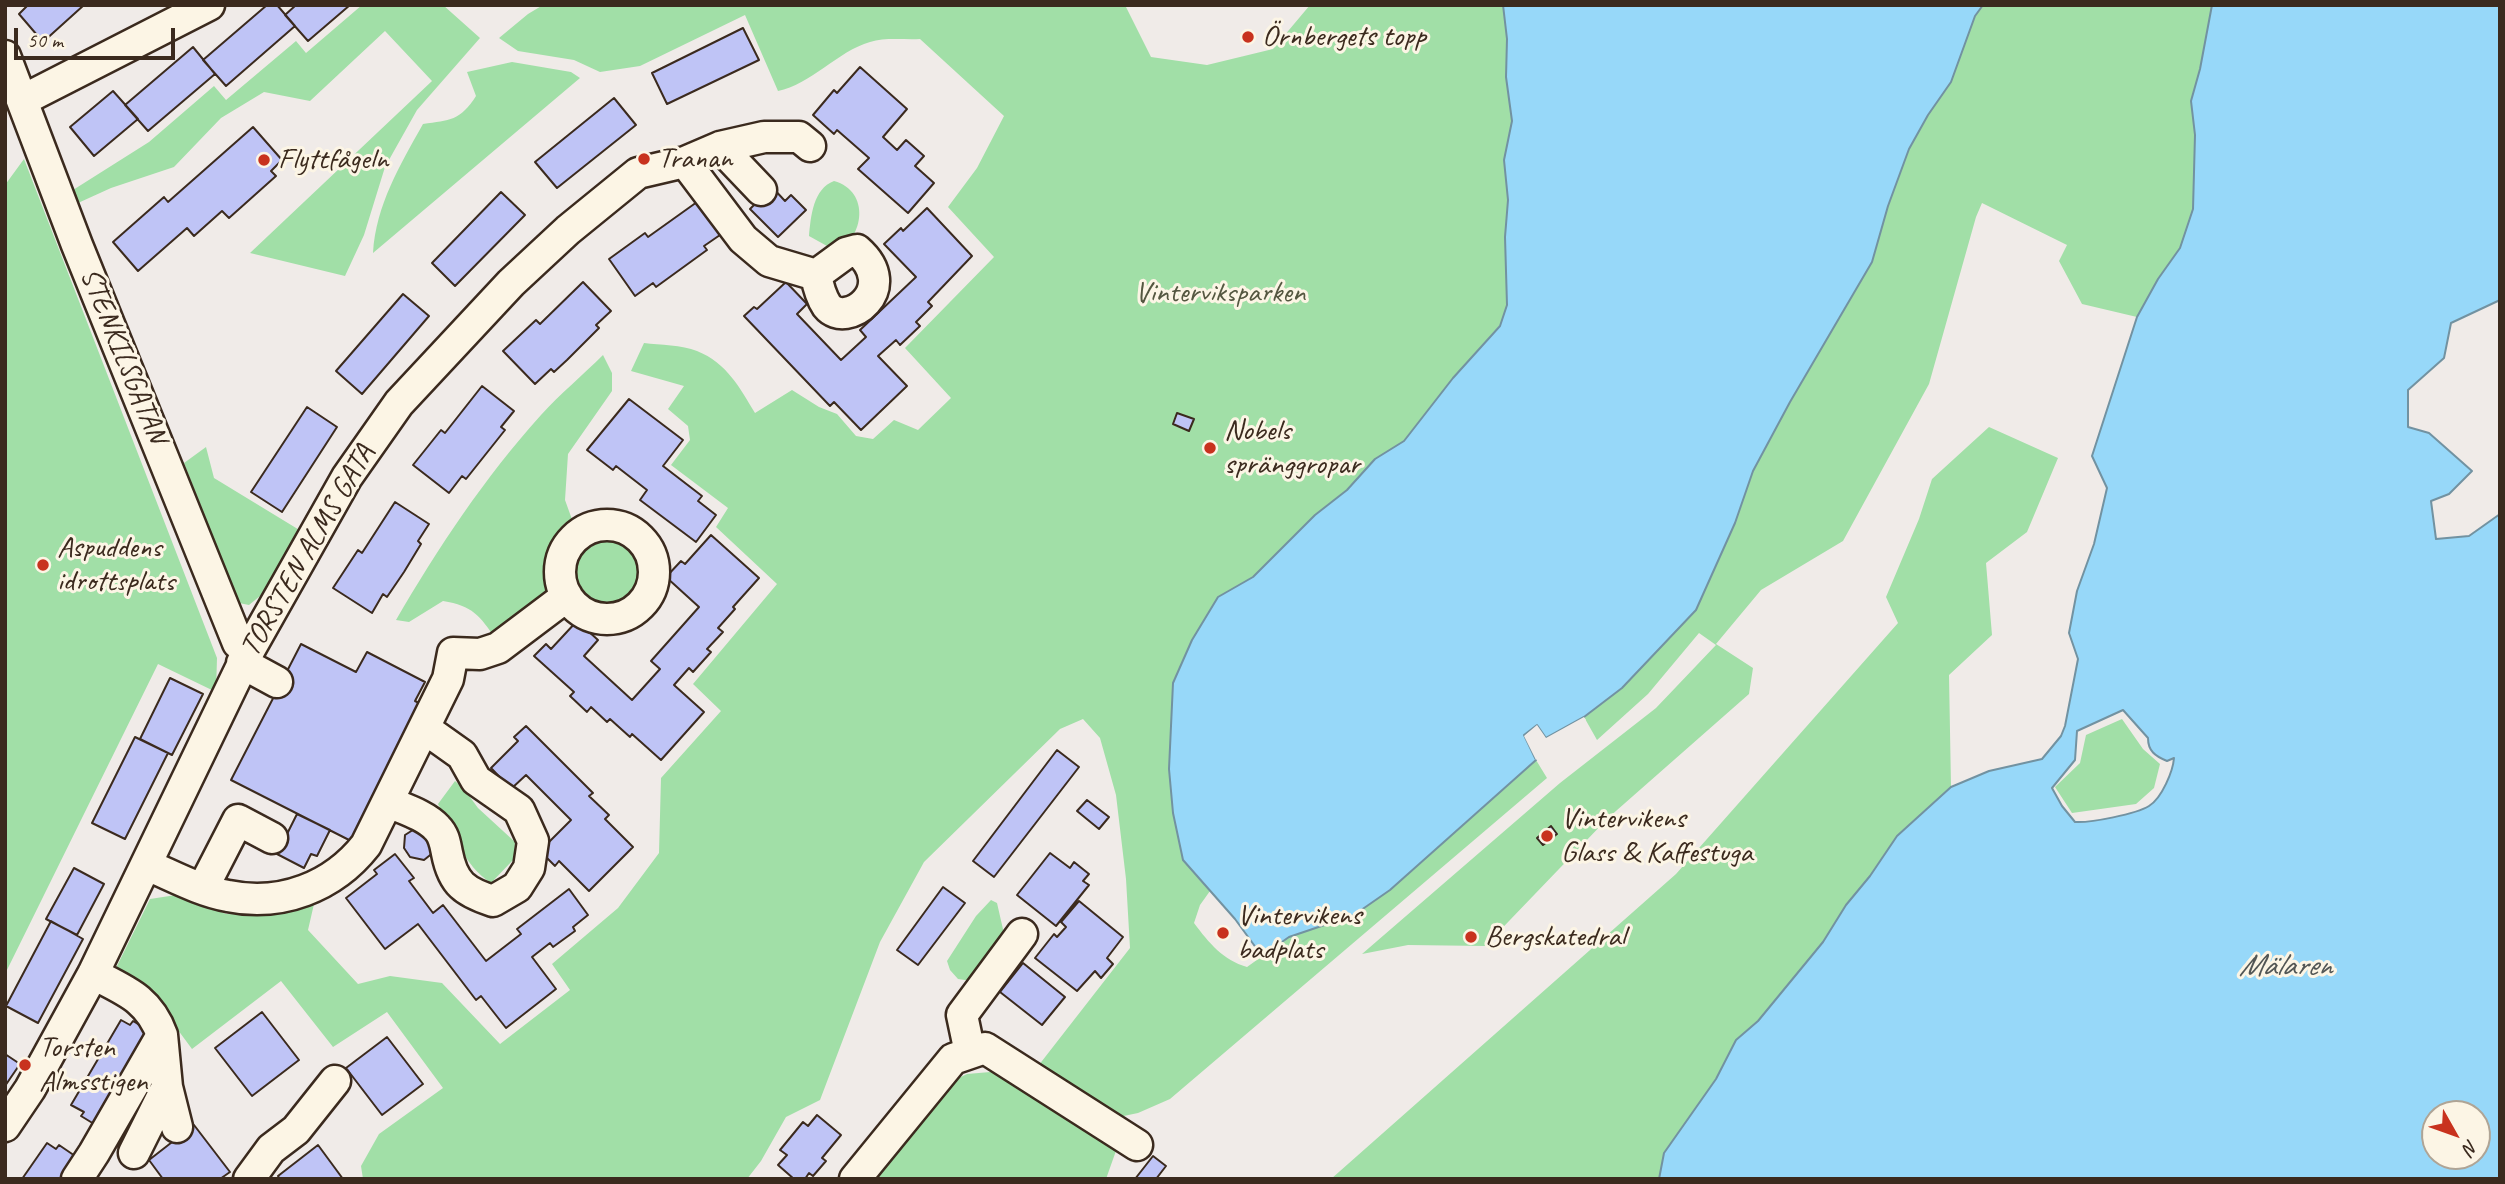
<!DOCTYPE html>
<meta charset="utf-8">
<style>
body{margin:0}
#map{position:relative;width:2505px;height:1184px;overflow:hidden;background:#f0ebe8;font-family:Caveat,sans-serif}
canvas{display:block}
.frame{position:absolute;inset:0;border:7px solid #3b2a1e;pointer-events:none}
.north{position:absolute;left:2421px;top:1100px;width:70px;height:70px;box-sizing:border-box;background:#fcf5e5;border:2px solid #afa495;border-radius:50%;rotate:130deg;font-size:19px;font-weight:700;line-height:28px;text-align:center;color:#3b2a1e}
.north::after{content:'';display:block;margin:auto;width:24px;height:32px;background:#c8321e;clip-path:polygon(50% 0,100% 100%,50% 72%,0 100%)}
.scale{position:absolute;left:14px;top:28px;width:161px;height:32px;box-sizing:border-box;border:4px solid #3b2a1e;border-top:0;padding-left:9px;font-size:21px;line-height:24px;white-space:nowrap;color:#3b2a1e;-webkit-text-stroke:5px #fcf5e5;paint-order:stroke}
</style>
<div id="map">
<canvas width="2505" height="1184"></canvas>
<div class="frame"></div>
<div class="north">N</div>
<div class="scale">50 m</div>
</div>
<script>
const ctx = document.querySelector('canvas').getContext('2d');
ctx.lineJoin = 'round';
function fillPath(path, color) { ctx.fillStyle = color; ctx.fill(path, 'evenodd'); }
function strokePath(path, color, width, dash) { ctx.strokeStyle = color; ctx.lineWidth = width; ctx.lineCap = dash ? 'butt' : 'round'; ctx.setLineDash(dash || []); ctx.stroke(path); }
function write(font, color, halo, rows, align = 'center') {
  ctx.font = font + ' Caveat,sans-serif'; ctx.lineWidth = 6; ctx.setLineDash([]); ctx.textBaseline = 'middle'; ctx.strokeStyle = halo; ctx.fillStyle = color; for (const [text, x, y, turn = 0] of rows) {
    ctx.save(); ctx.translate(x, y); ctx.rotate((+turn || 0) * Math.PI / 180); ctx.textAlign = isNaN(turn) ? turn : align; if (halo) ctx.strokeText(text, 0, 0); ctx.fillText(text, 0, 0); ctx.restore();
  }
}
fillPath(new Path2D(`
 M362 5H443L480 38 417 110 385 167 364 235 345 276 250 253 432 81 385 31 310 101 264 92 221 118 174 167 111 188 78 203 73 190 149 142 214 86 226 100 296 41 306 53Z
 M543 5H1125L1151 57 1207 65 1273 49 1310 5H1503L1507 39 1506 77 1512 121 1504 160 1508 200 1505 237 1507 305 1500 325 1453 378 1404 441 1375 459 1347 490 1315 515 1253 577 1218 597 1192 640 1173 683 1169 769 1173 813 1183 860 1210 891 1200 905 1194 923C1209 943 1223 960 1247 967L1289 937 1354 915 1458 830 1536 760 1547 778 1170 1099 1138 1113 1114 1118 1035 1070 1130 948 1126 879 1116 795 1100 738 1083 719 1060 729 924 862 880 942 820 1100 786 1117 761 1161 747 1179H363L361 1166 379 1134 443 1088 387 1012 333 1047 281 981 192 1049 144 984 115 970 150 899 176 895 226 914 271 915 314 904 308 930 358 984 390 976 442 983 500 1044 570 990 552 964 618 908 659 853 661 778 721 711 693 684 777 584 716 527 728 508 671 465 690 440 688 426 668 409 684 386 631 371 644 343C660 345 682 345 697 351 727 363 740 388 755 413L792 390 819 407 837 414 856 436 873 439 894 420 918 430 951 398 905 348 994 257 948 207 977 168 1004 116 920 39C905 40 885 37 870 42 838 51 810 85 778 91L745 15 640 66 600 72 574 60 518 51 499 38 528 14Z
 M1983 5H2212L2200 69 2191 101 2195 135 2193 209 2180 248 2158 279 2137 317 2082 304 2059 261 2067 245 1982 203 1976 217 1929 384 1843 541 1761 590 1716 644 1753 668 1749 694 1608 818 1485 946 1408 945 1362 954 1560 783 1656 708 1716 645 1699 633 1648 694 1597 740 1584 717 1622 688 1696 610 1735 523 1753 471 1790 402 1872 262 1888 206 1909 149 1975 16Z
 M512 62 571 72 580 78 373 253C376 205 400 165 423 124 450 120 460 121 476 96L467 72Z
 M24 159 217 658 216 692 158 664 5 974V185Z
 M834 181C871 191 864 239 836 251L809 236C811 216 813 189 834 181Z
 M603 355 612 373V391L568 454 565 500 574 525 556 557V581L551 602 496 639C479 615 473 606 443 601L409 622 396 620C438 548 485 477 541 415 560 394 583 375 603 355Z
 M1989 427 2058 458 2027 532 1986 563 1992 635 1949 675 1951 787 1897 836 1870 876 1846 905 1823 942 1758 1021 1736 1040 1716 1079 1664 1153 1659 1179H1331L1676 874 1898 623 1886 597 1919 519 1932 479Z
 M206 447 214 478 301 531 265 592 249 605 239 603 184 463Z
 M568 571a40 40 0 1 1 80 0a40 40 0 1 1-80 0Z
 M2122 719 2143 749 2160 764 2154 788 2136 804 2072 813 2055 787 2080 763 2086 735Z
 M455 781 464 789 478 808 515 842 514 859 491 883C464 866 453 832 438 804Z
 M991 900 997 903 1005 938 972 981 958 979 950 970 947 961 976 916Z
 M1002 1071 1117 1148 1106 1179H867L940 1087 967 1074Z`), '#a1dfa7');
const water = new Path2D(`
 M1503 5H1983L1975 16 1951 82 1928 115 1909 149 1888 206 1872 262 1790 402 1753 471 1735 523 1696 610 1622 688 1584 717 1546 738 1537 725 1524 735 1536 760 1390 890 1354 915 1289 937 1262 956 1235 919 1183 860 1173 813 1169 769 1173 683 1192 640 1218 597 1253 577 1315 515 1347 490 1375 459 1404 441 1453 378 1500 326 1507 305 1505 237 1508 200 1504 160 1512 121 1506 77 1507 39Z
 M2212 5H2500V300L2451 323 2444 358 2408 390V427L2429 433 2472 471 2449 494 2431 501 2436 539 2469 536 2500 514V1179H1659L1664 1153 1716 1079 1736 1040 1758 1021 1823 942 1846 905 1870 876 1897 836 1951 787 1989 771 2042 759 2061 736 2065 726 2078 659 2069 633 2077 591 2094 544 2107 488 2092 456 2137 317 2158 279 2180 248 2193 209 2195 135 2191 101 2200 69ZM2123 710 2148 738C2148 751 2155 756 2167 761L2174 758C2173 771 2162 798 2149 806 2136 814 2091 823 2075 822L2062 806 2052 788 2075 760 2077 731ZM2435 1114H2477V1156H2435Z`);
fillPath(water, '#97d8f9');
strokePath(water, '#7292a1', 2);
fillPath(new Path2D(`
 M1584 717 1586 720 1547 741 1543 740 1536 730 1528 737 1539 758 1536 760 1524 736 1537 725 1546 738Z`), '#f0ebe8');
const building = new Path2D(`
 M28 5H84L43 42 19 14Z
 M267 5H277L295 26 226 86 203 60Z
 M296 5H350L308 41 285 15Z
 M743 28 759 60 667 104 652 73Z
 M193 47 215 74 148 131 125 105Z
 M860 67 907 109 883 137 897 150 906 140 924 156 915 166 934 183 908 213 858 169 869 158 837 130 834 134 813 115 834 90 837 93Z
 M113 91 138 119 94 156 70 127Z
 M614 98 636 125 557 188 535 162Z
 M253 127 282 160 271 171 276 176 229 218 222 211 194 236 187 228 138 271 113 242 164 197 168 202Z
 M772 187 785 201 791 195 806 210 778 237 750 209Z
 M501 192 525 215 455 286 432 263Z
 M697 202 720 235 704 246 707 250 656 287 653 283 635 296 609 259 645 233 648 237Z
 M927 208 972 256 928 302 932 306 916 322 920 326 900 345 896 340 878 356 907 386 861 430 834 402 830 406 744 316 754 307 757 309 786 282 807 304 797 314 841 360 866 337 860 330 916 277 884 244 901 228 903 231Z
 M583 282 611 311 596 325 599 328 567 360 554 372 551 369 535 384 503 351 536 320 540 324Z
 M403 294 429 316 362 394 336 371Z
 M482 386 514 411 501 427 505 430 466 479 462 476 449 493 413 465 441 430 445 433Z
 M629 399 683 440 663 466 702 496 698 501 716 515 696 542 640 500 647 490 616 466 613 470 587 450Z
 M307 407 337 427 282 512 251 492Z
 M1177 413 1194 419 1189 431 1173 424Z
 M395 502 429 524 418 541 421 544 404 572 387 597 383 594 372 613 333 588 358 550 362 553Z
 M711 535 759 578 733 607 735 609 718 628 723 632 707 649 711 652 693 672 689 668 674 685 704 712 661 760 632 734 630 737 610 719 607 722 591 707 587 712 570 696 574 692 534 656 546 644 551 649 577 621 598 640 584 656 632 700 660 669 651 661 699 607 666 577 681 561 685 564Z
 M301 644 356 672 367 652 425 682 415 701 423 705 353 842 231 780Z
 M170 678 203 694 172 755 140 739Z
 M526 726 593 793 589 796 609 815 605 819 633 847 589 891 559 861 555 866 540 851 571 820 526 775 511 789 491 768 518 741 514 737Z
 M135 737 168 753 125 839 92 823Z
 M1057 750 1079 767 994 877 973 861Z
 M1087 800 1109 817 1099 829 1077 811Z
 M297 814 330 830 317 856 311 854 304 868 277 854Z
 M1551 826 1557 834 1543 845 1537 838Z
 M416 828 436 840 434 852 424 860 410 857 404 848 405 835Z
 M1050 853 1070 868 1074 862 1089 874 1083 881 1089 885 1056 926 1017 895Z
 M395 854 414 878 409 881 433 913 443 905 486 961 521 934 517 929 569 889 588 915 573 927 575 931 553 947 550 943 532 957 556 989 506 1028 481 996 476 1000 418 924 385 949 346 898 377 874 374 870Z
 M74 868 104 884 77 935 46 919Z
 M943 887 965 903 918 965 897 950Z
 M1079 901 1123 937 1107 958 1113 964 1101 978 1095 971 1077 991 1035 958 1054 934 1057 937 1066 927 1061 922Z
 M51 921 83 939 38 1023 6 1006Z
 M1023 963 1065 997 1042 1025 1000 992Z
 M262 1012 299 1060 252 1096 215 1048Z
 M121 1020 130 1025 133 1021 153 1033 99 1127 81 1116 84 1112 71 1105Z
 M387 1037 423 1084 382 1115 346 1068Z
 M5 1054 20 1064 5 1086Z
 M817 1115 841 1135 822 1158 826 1161 813 1176 809 1173 805 1179H794L778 1165 787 1155 780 1150 803 1122 808 1126Z
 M194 1125 230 1172 220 1179H163L149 1160Z
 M47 1143 56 1149 59 1145 78 1158 65 1179H22Z
 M318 1145 343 1179H280L278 1176Z
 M1153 1156 1166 1166 1156 1179H1135Z`);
fillPath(building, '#bfc4f6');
strokePath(building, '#3b2a1e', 2);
const minor = new Path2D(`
 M5 56 77 245 238 643 250 649
 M23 100 209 5
 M720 147 761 190
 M685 162 743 239 769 261 816 275C818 286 821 297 827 306 846 330 902 289 857 250L846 253 816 275
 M560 572a47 47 0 1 1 94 0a47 47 0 1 1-94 0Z
 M242 663 277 682
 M388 802C404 809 425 815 437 828 444 835 445 843 447 853 453 884 465 892 493 901L517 887 529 868 533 841 519 810 476 780 462 755 424 728
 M147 865C173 876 200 891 228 896 281 907 333 887 366 845L448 679 453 653 480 654 498 648 567 596
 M203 888 238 820 272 838
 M162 1035 167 1087 177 1127
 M970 1053 962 1015 1022 934
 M5 1126 30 1089 93 974 250 649 347 477 399 403 511 283 568 230 638 173 685 162 720 147 764 137H799L810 146
 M134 1153 167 1087
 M77 1179 94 1153 162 1035C149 999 126 991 93 974
 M249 1179 271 1149 296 1130 335 1081
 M855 1179 953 1059 985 1048 1137 1145`);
strokePath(minor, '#3b2a1e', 35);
strokePath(minor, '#fcf5e5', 30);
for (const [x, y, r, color] of [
 [1248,37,7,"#c8321e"],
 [644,159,7,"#c8321e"],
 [264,160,7,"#c8321e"],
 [1210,448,7,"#c8321e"],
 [43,565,7,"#c8321e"],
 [1547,836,7,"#c8321e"],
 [1223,933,7,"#c8321e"],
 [1471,937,7,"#c8321e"],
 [25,1065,7,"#c8321e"]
]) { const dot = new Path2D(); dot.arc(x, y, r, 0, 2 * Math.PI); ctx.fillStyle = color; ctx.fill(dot); strokePath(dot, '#fcf5e5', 2.5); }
write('30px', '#3b2a1e', '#fcf5e5', [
 ["Örnbergets topp",1262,37],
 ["Tranan",658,159],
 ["Flyttfågeln",278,160],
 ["Nobels",1224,431],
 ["spränggropar",1224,465],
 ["Aspuddens",57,548],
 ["idrottsplats",57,582],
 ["Vintervikens",1561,819],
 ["Glass & Kaffestuga",1561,853],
 ["Vintervikens",1237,916],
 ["badplats",1237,950],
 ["Bergskatedral",1485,937],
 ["Torsten",39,1048],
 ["Almsstigen",39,1082]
], 'left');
write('30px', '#545740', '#fcf5e5', [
 ["Vinterviksparken",1220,293]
]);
write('30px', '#3b2a1e', '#fcf5e5', [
 ["STENKILSGATAN",123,356,68],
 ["TORSTEN ALMS GATA",308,551,-60]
]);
write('italic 32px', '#525655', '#fcf5e5', [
 ["Mälaren",2285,967]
]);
</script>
